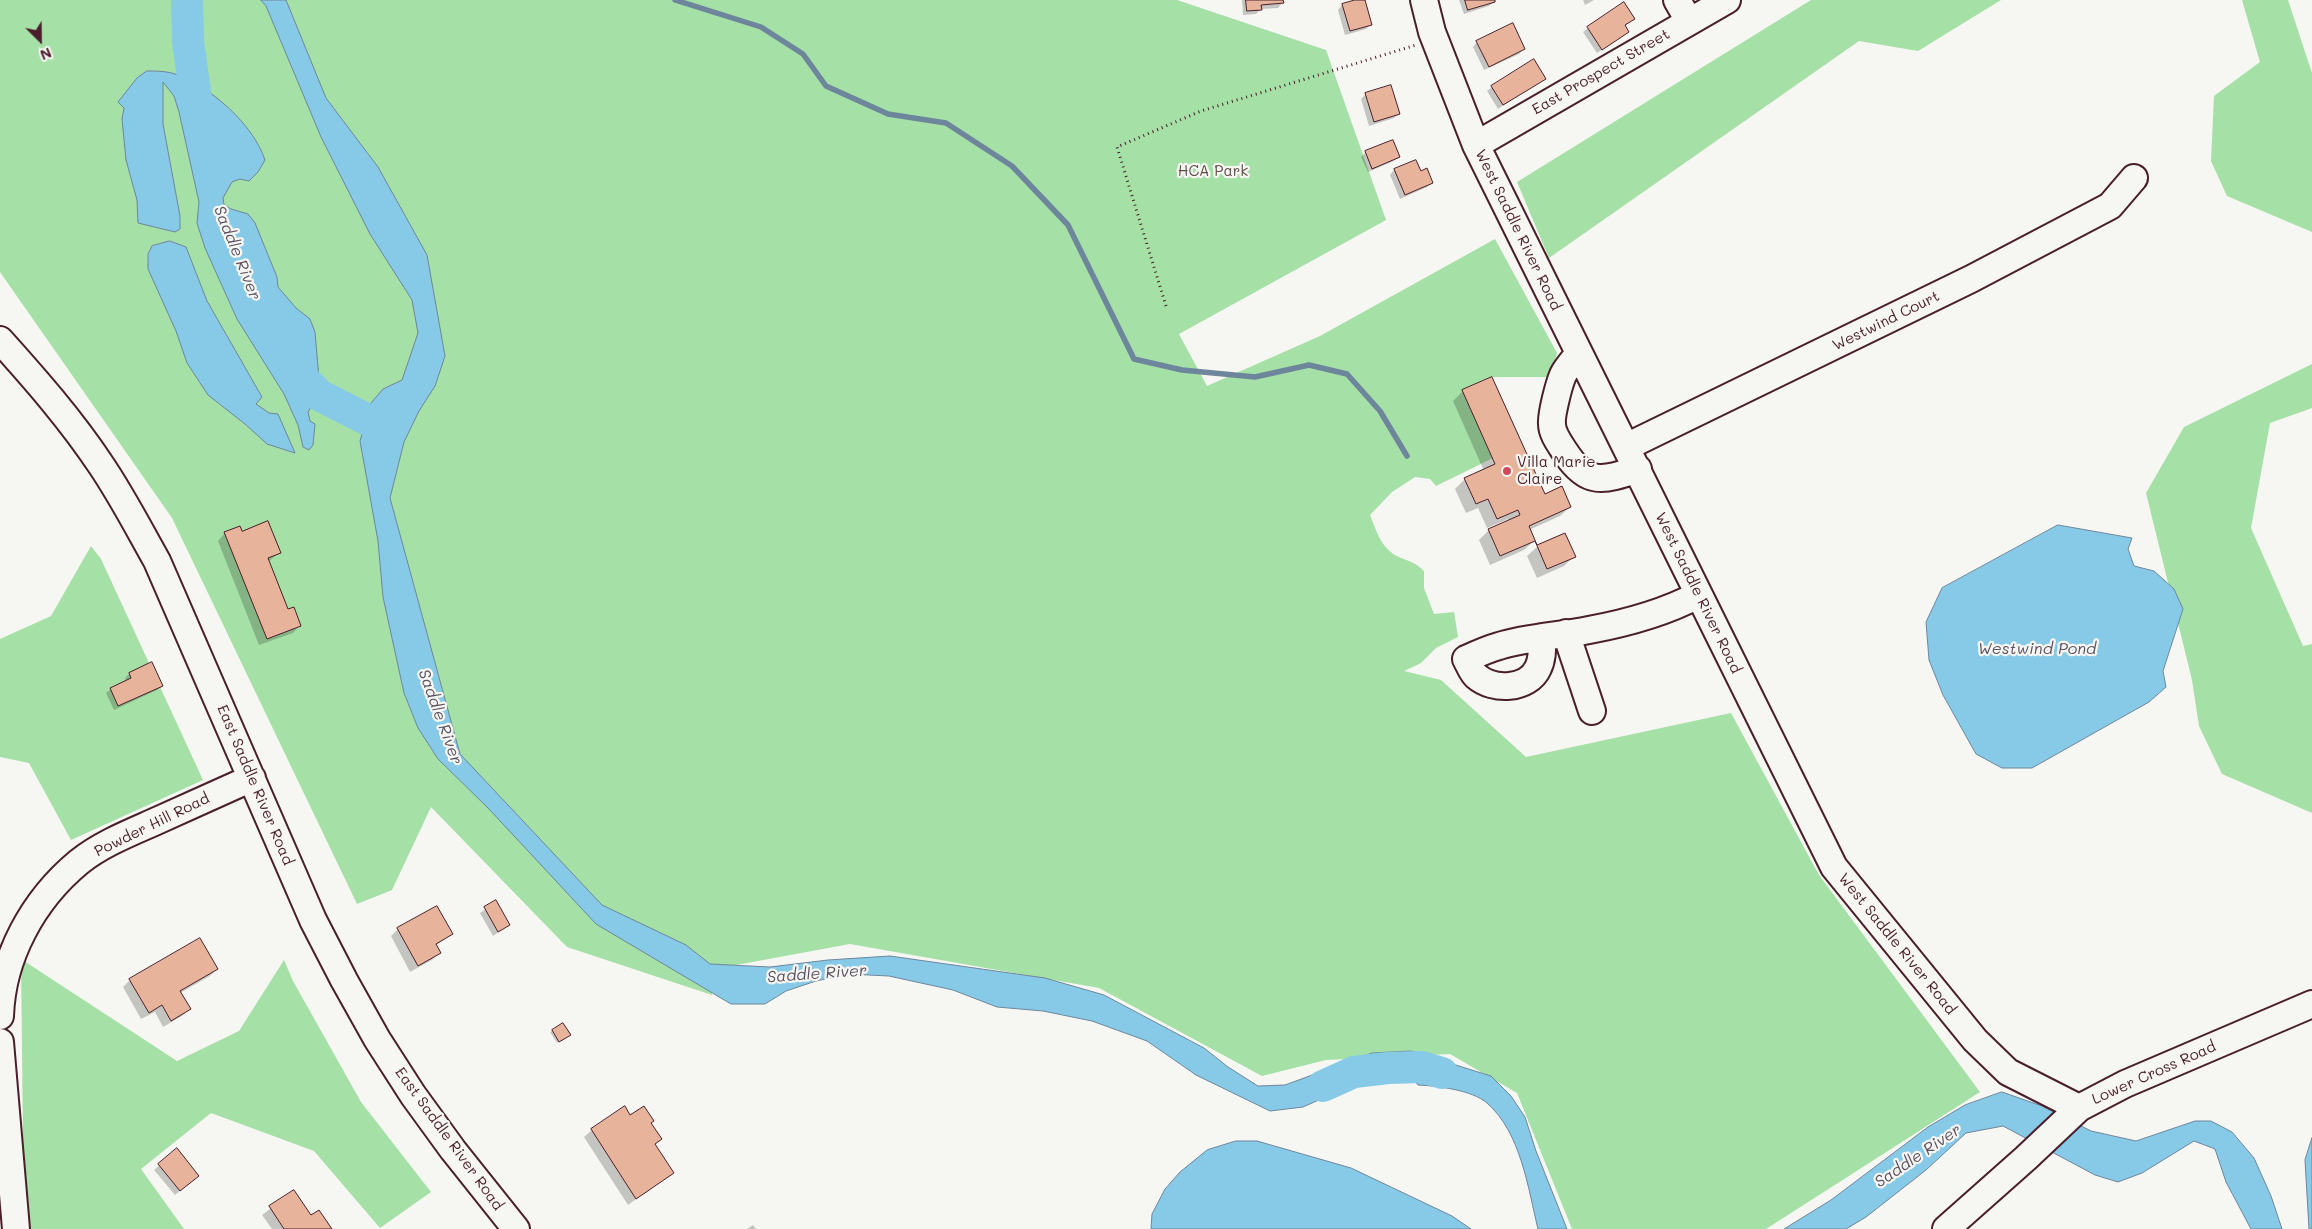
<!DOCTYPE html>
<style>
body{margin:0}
#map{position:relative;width:2312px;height:1229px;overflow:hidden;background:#f6f6f2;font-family:Mali,sans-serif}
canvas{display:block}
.north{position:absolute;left:15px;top:15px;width:50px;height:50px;-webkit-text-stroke:4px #f6f6f2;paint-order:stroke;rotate:157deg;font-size:14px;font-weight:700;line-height:20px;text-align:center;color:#4a1f2b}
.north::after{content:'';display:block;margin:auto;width:18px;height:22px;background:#4a1f2b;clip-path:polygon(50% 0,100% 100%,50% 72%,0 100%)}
</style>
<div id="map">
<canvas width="2312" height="1229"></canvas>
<div class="north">N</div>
</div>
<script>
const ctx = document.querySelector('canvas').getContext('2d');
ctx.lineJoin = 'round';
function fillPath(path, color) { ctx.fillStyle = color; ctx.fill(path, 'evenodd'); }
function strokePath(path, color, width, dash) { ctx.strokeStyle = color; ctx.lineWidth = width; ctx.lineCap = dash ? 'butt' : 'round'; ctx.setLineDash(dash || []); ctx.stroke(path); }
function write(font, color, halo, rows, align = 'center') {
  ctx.font = font + ' Mali,sans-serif'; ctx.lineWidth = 4.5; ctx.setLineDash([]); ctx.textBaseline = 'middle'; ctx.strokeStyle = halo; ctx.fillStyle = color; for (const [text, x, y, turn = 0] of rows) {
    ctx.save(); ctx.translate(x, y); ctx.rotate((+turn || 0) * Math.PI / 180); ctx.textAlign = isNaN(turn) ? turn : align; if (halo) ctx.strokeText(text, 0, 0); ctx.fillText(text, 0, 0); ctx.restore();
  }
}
fillPath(new Path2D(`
 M0 0H1177L1326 50 1386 220 1179 334 1207 386 1320 336 1495 239 1557 353 1551 377H1492L1462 390 1493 458 1436 486 1430 479 1415 477 1392 492 1370 515C1376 530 1381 548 1397 556 1409 562 1414 561 1424 571V588L1434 614 1454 612 1458 637 1436 648 1421 663 1404 671 1441 680 1526 757 1731 713 1819 875 1980 1092 1766 1229H1572L1517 1093 1450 1054 1326 1060 1262 1076 1099 988 850 944 709 970 712 995 567 947 431 807 392 890 357 904 172 518 0 272Z
 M1811 0H2001L1918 51 1859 41 1549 258 1517 182Z
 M2242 0H2288L2312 73V232L2227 196 2211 161 2214 96 2260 62Z
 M2312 364V408L2270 423 2251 528 2303 646 2312 644V813L2222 774 2199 726 2192 680 2146 493 2184 427Z
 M91 546 101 559 203 780 71 840 29 763 0 757V639L51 616Z
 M21 959 177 1061 239 1031 284 960 293 981 361 1102 431 1192 380 1228 314 1151 211 1113 141 1169 184 1229H24Z`), '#a5e0a6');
const water = new Path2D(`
 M261 0H286L326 98 378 167 427 255 445 356 435 386 419 411 404 442 390 498 460 754 602 905 686 945 710 964 770 967 828 960 890 956 1045 978 1104 995 1204 1048 1228 1067 1258 1086 1285 1085 1372 1053 1411 1051 1491 1076 1511 1096 1525 1117 1536 1151 1567 1229H1538C1528 1188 1521 1133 1487 1103 1472 1090 1438 1086 1418 1085L1408 1073 1393 1065 1376 1066 1361 1072 1349 1086 1321 1099 1303 1107 1270 1111 1196 1075 1147 1041 1092 1021 1043 1011 997 1007 953 990 889 976 848 974 816 981 786 991 765 1004H731L596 924 488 808 438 759 418 728 404 693 383 597 378 541 360 441 371 403 383 389 402 380 418 333 412 300 370 234 321 137 266 6Z
 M147 71C156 71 166 71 175 74 211 87 253 124 265 160L258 172 249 181 240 179 232 182 223 198 224 205 231 209 248 214 255 223 277 277 278 287 296 308 310 319 315 332 319 378 316 399 308 412 310 421 315 424 313 445 309 450 303 447 298 425 284 394 237 319 205 248 197 223 199 202 179 112 174 96 163 82V124L180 216V229L175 232 138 223 137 200 126 160 122 119 124 108 118 102 137 78Z
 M170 241 186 247 207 301 262 397 256 404 269 413 278 414 295 453 267 444 245 424 208 395 187 363 176 331 148 269V254L152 246Z
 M2058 525 2132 538 2128 549 2134 566 2154 571 2174 589 2183 609 2163 671 2166 687 2149 702 2032 768H2002L1976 754 1943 695 1929 660 1926 622 1942 588Z
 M2002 1092 2042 1106 2091 1131 2136 1141 2195 1121H2211L2232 1132 2254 1158 2271 1196 2282 1229H2251L2226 1182 2215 1149 2194 1141 2142 1173 2118 1182 2095 1175 2003 1126 1966 1133 1926 1170 1866 1217 1846 1229H1784L1831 1200 1928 1127 1965 1105Z
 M2312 1138V1229H2309L2305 1160Z
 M1236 1141H1257L1351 1168 1452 1216 1471 1229H1151L1152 1214 1165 1189 1180 1172 1207 1150Z`);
fillPath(water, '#86cae7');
strokePath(water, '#6e869c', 1);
fillPath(new Path2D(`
 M1242 0H1282V3L1278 8 1261 9 1256 14 1243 15Z
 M1359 0H1364L1371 24 1366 29 1345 35 1338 10 1342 5Z
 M1459 0H1494V2L1489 6 1464 14Z
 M1583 0H1594L1585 5Z
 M1623 4 1633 19 1624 26 1623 36 1597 53 1583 32Z
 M1477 42 1524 49 1519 54 1484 70 1473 47Z
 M1545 78 1498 109 1487 91 1492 87Z
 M1366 94 1399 114 1394 118 1369 126 1361 99Z
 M1366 152 1399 157 1394 161 1368 172 1361 157Z
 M1416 161 1420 172 1432 183 1427 187 1400 199 1390 175 1394 170Z
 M1463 391 1544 496 1570 507 1560 516 1529 530 1534 541 1524 550 1490 565 1479 540 1489 530 1509 521 1508 519 1487 528 1478 508 1466 513 1455 489 1465 479 1484 471 1453 401Z
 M225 533H242L279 553 268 562 287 611 300 625 293 633 259 645 218 541Z
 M1564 535 1574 556 1564 566 1537 578 1527 556 1537 547Z
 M129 674 161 686 157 690 114 710 106 693 111 689 126 682 125 678Z
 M496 902 509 925 493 936 480 913Z
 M398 929 451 934 435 946 439 953 432 960 410 972 391 936Z
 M217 969 210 976 180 993 189 1009 182 1016 163 1027 155 1012 141 1019 123 987 130 980Z
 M552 1031 569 1035 557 1043 550 1032Z
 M630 1116 650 1123 660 1139 654 1146 672 1173 628 1205 584 1137 592 1130Z
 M177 1150 193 1180 175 1195 154 1170Z
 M293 1192 310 1217 331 1229H272L262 1215Z
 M753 1225 756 1229H747Z`), '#0003');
strokePath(new Path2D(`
 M675 0 761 27 803 54 826 86 888 114 946 123 1012 166 1068 225 1134 359 1182 370 1255 377 1309 365 1347 374 1380 411 1407 456`), '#6e869c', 5.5);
strokePath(new Path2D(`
 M187 0 188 42 200 127
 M287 362 319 395 380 426V455
 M1323 1086 1354 1072 1388 1068 1422 1067 1442 1073`), '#86cae7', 32);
const building = new Path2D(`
 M1246 0H1283L1284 3 1261 5 1262 10 1247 11Z
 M1355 0H1365L1372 25 1350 31 1342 4Z
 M1465 0H1495V2L1468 10Z
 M1624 2 1635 19 1625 25 1629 32 1602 50 1587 27Z
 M1513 23 1525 49 1489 67 1476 41Z
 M1534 59 1546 79 1503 105 1491 86Z
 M1391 85 1400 114 1374 122 1365 93Z
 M1393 140 1400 157 1372 169 1365 151Z
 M1416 160 1421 171 1427 168 1433 183 1405 195 1394 169Z
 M1492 377 1545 494 1562 486 1571 507 1529 526 1537 545 1565 533 1576 557 1547 569 1535 541 1500 556 1488 529 1520 515 1518 510 1497 519 1488 499 1476 504 1464 478 1495 464 1462 390Z
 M268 521 281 553 268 558 288 609 294 607 301 626 267 639 224 532 240 526 242 531Z
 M152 662 163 686 118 706 110 688 131 678 129 673Z
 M496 900 510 925 498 932 484 907Z
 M437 906 453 934 436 944 441 953 418 966 397 928Z
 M200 938 218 969 180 991 191 1009 171 1021 162 1005 149 1013 129 979Z
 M563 1023 571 1035 559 1042 552 1030Z
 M625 1106 630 1115 644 1106 654 1121 651 1123 662 1139 655 1144 674 1173 636 1199 591 1129Z
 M177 1148 199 1176 180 1191 158 1164Z
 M294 1190 311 1215 319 1210 332 1229H284L269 1206Z`);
fillPath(building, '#e7b39b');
strokePath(building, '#4a1f2b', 1);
const minor = new Path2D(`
 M1424 0 1432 32 1476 145 1834 867 1975 1040 2008 1072 2079 1108
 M1677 0 1689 21
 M1476 145 1727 0
 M0 340C36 380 71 420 101 465 122 496 139 529 157 561L313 920 344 980 377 1039 413 1095 453 1150 516 1229
 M1579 353C1574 360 1567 367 1563 375 1559 384 1551 415 1552 424 1552 434 1560 444 1565 452 1587 486 1603 481 1638 469
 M1626 447 1971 279 2110 206 2134 178
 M1566 633 1592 711
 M1542 637C1542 648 1543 658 1538 668 1528 690 1493 691 1476 676 1471 671 1469 664 1466 659 1477 654 1488 649 1499 646 1528 637 1559 636 1589 630 1627 623 1664 613 1698 595
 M0 1016C2 957 33 900 79 862 100 845 127 834 152 823 185 808 219 793 252 778
 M0 1042 16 1229
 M1946 1229 2026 1158 2079 1108 2125 1084 2312 1004`);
strokePath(minor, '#4a1f2b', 30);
strokePath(new Path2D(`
 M1166 306 1117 147 1201 111 1416 45`), '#4a1f2b', 3, [1, 4]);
strokePath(minor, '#f6f6f2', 26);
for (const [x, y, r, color] of [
 [1507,471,5,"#d1495b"]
]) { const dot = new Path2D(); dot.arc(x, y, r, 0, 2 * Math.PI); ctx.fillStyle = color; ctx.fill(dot); strokePath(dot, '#f6f6f2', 2); }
write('15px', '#4a1f2b', '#f6f6f2', [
 ["East Prospect Street",1601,72,-30],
 ["West Saddle River Road",1518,230,64],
 ["Westwind Court",1886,321,-26],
 ["West Saddle River Road",1698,593,64],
 ["East Saddle River Road",255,785,67],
 ["Powder Hill Road",152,825,-26],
 ["West Saddle River Road",1897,944,51],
 ["Lower Cross Road",2154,1073,-24],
 ["East Saddle River Road",449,1139,54]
]);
write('15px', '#614f4a', '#f6f6f2', [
 ["HCA Park",1213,171]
]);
write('15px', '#4a1f2b', '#f6f6f2', [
 ["Villa Marie",1517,462],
 ["Claire",1517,479]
], 'left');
write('italic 16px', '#5c5263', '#f6f6f2', [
 ["Saddle River",237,253,68],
 ["Westwind Pond",2037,649],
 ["Saddle River",440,717,70],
 ["Saddle River",817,974,-4],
 ["Saddle River",1918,1156,-34]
]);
</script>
